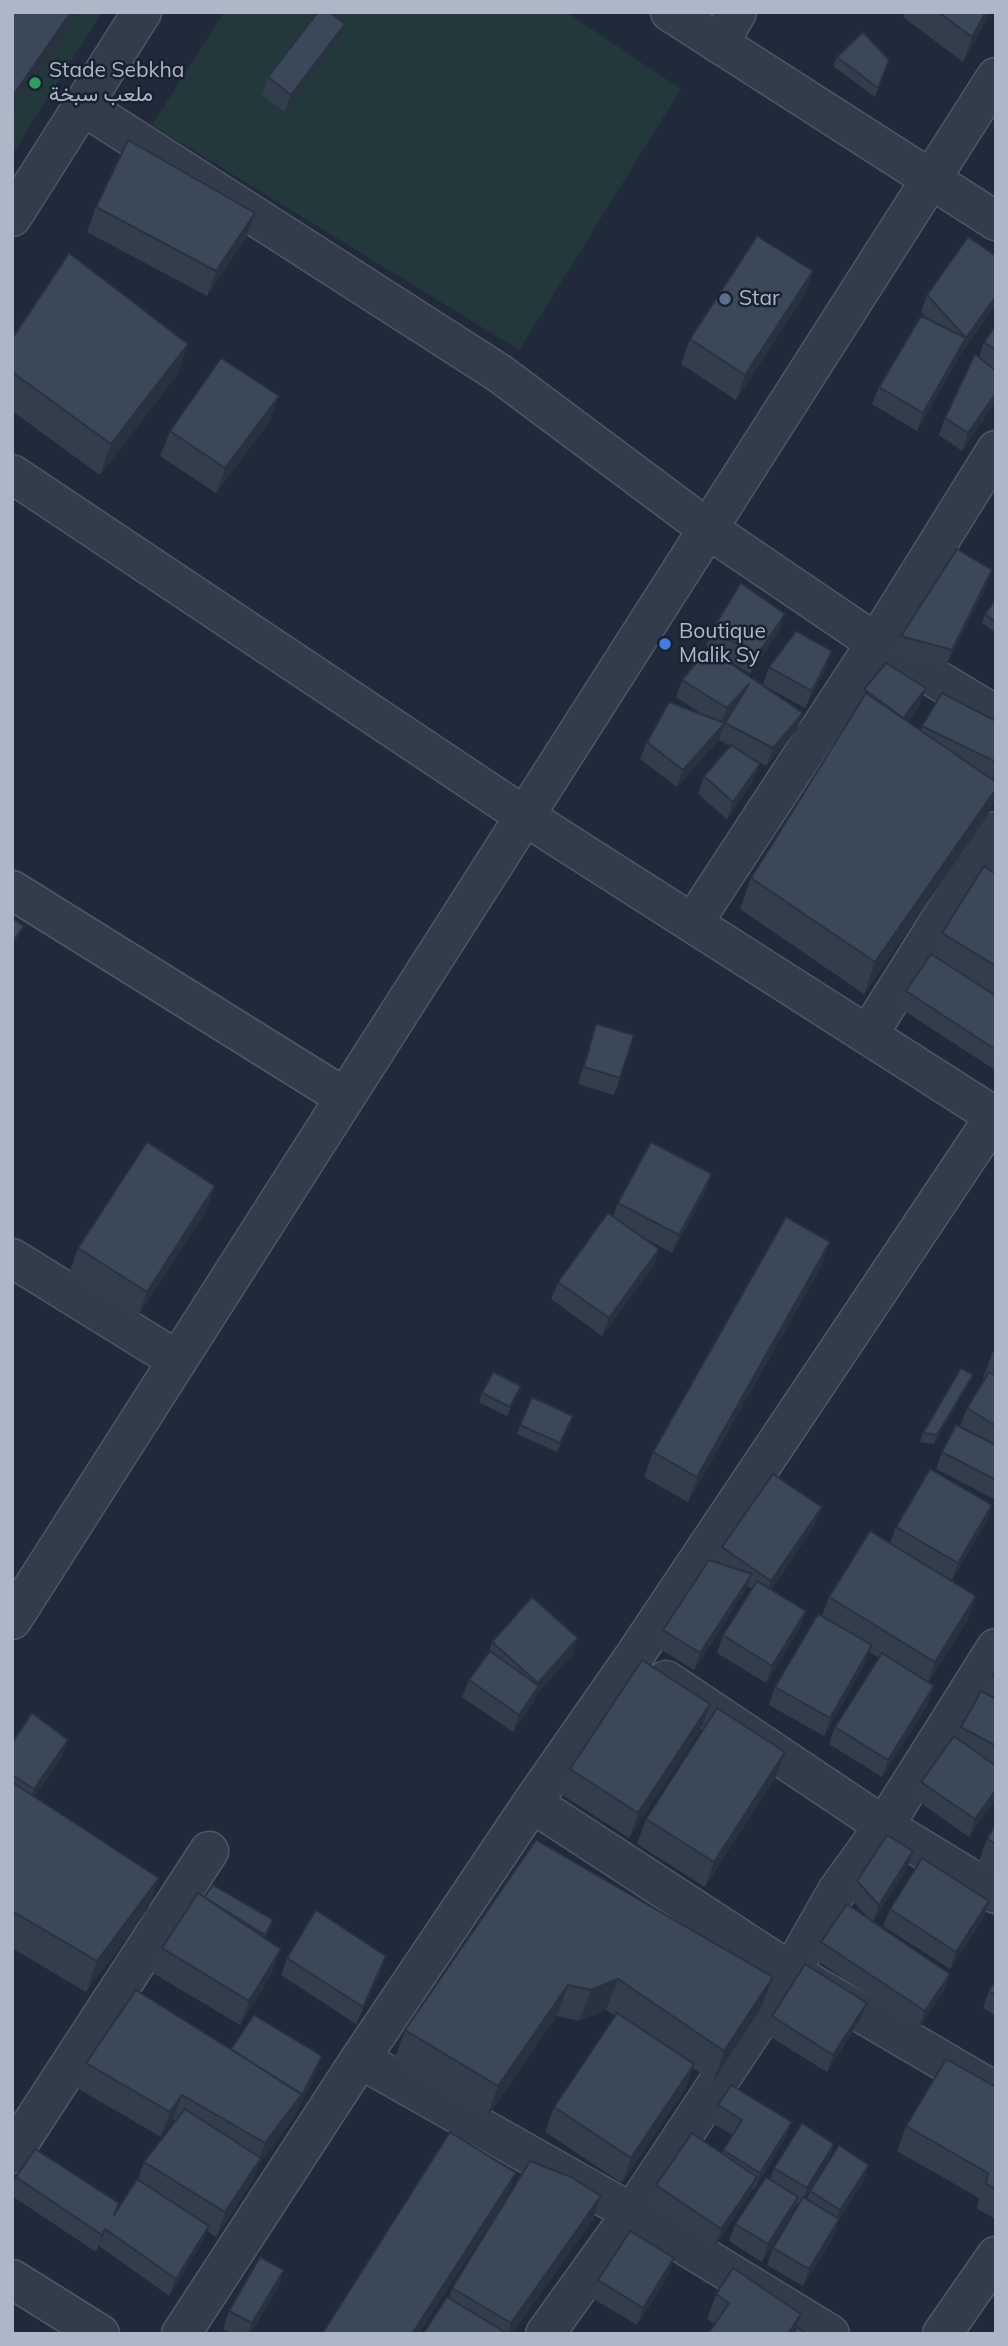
<!DOCTYPE html>
<meta charset="utf-8">
<style>
body{margin:0}
#map{position:relative;width:1008px;height:2346px;overflow:hidden;background:#202a3a;font-family:Mulish,sans-serif}
canvas{display:block}
.frame{position:absolute;inset:0;border:14px solid #aeb7c7;pointer-events:none}
</style>
<div id="map">
<canvas width="1008" height="2346"></canvas>
<div class="frame"></div>
</div>
<script>
const ctx = document.querySelector('canvas').getContext('2d');
ctx.lineJoin = 'round';
function fillPath(path, color) { ctx.fillStyle = color; ctx.fill(path, 'evenodd'); }
function strokePath(path, color, width, dash) { ctx.strokeStyle = color; ctx.lineWidth = width; ctx.lineCap = dash ? 'butt' : 'round'; ctx.setLineDash(dash || []); ctx.stroke(path); }
function write(font, color, halo, rows, align = 'center') {
  ctx.font = font + ' Mulish,Vazirmatn,sans-serif'; ctx.lineWidth = 5; ctx.setLineDash([]); ctx.textBaseline = 'middle'; ctx.strokeStyle = halo; ctx.fillStyle = color; for (const [text, x, y, turn = 0] of rows) {
    ctx.save(); ctx.translate(x, y); ctx.rotate((+turn || 0) * Math.PI / 180); ctx.textAlign = isNaN(turn) ? turn : align; if (halo) ctx.strokeText(text, 0, 0); ctx.fillText(text, 0, 0); ctx.restore();
  }
}
fillPath(new Path2D(`
 M12 12H102L12 155Z
 M224 12H566L681 89 519 350 152 125Z`), '#22383b');
const minor = new Path2D(`
 M670 12 996 221
 M719 44 737 12
 M83 106 499 373 708 529 876 643 996 715
 M12 217 142 12
 M12 474 523 815 996 1117
 M12 890 344 1097
 M693 923 876 643 996 450
 M868 1035 996 831
 M12 1258 177 1360
 M12 1620 996 77
 M666 1680 884 1826 996 1894
 M532 1803 791 1972 996 2092
 M360 2059 632 2213 830 2334
 M12 2154 209 1851
 M12 2279 100 2334
 M181 2334 360 2059 532 1803 633 1658 995 1116
 M545 2334 632 2213 791 1972 837 1891 884 1826 996 1648
 M942 2334 996 2256`);
strokePath(minor, '#4e5765', 41);
strokePath(minor, '#333c4a', 38);
fillPath(new Path2D(`
 M905 12H991L963 62 903 17Z
 M339 41 285 112 262 95 268 77Z
 M837 57 889 60 875 97 833 66Z
 M96 207 246 238 207 296 87 232Z
 M996 256V304L960 355 917 431 872 404 879 387 928 320 921 312 927 295Z
 M813 271 804 296 736 400 681 364 690 339Z
 M996 325V401L962 451 939 435 945 418 979 357 984 342Z
 M12 339 188 344 177 375 100 475 12 411Z
 M270 421 216 493 160 456 170 431Z
 M992 570 986 587 945 668 894 653 901 636Z
 M996 599V633L982 623 985 614Z
 M713 628 779 631 750 674 706 645Z
 M832 651 826 668 805 708 763 685 769 667Z
 M682 680 797 730 766 766 743 753 753 781 727 819 698 794 704 776 730 746 719 740 677 787 640 759 647 742 702 714 676 697Z
 M864 689 920 705 908 721 921 730 922 726 996 721V777L992 779 996 782V794L988 815 864 994 740 909 751 878 858 705Z
 M996 874V1068L995 1070 900 1008 906 991 934 956 942 933Z
 M596 1024 620 1078 614 1095 578 1084Z
 M712 1174 706 1191 672 1253 639 1235 659 1249 653 1267 602 1336 551 1299 558 1282 613 1216 618 1203Z
 M206 1211 138 1316 69 1273 78 1248Z
 M821 1267 688 1502 644 1477 653 1452Z
 M996 1348V1500L936 1469 942 1452 979 1437 960 1426 967 1408 984 1379 983 1378 992 1354Z
 M969 1384 934 1444 920 1442 923 1433Z
 M482 1393 517 1395 507 1416 479 1402Z
 M573 1416 557 1452 517 1434 520 1425Z
 M992 1505 986 1522 952 1580 931 1569 976 1596 967 1621 928 1683 934 1686 928 1704 882 1777 829 1744 835 1727 879 1658 869 1652 866 1662 824 1736 769 1705 775 1687 822 1616 829 1597 890 1543 896 1527Z
 M815 1525 771 1590 806 1611 799 1629 766 1683 717 1653 723 1635 752 1589 747 1586 745 1591 694 1670 657 1647 663 1630 717 1562 722 1547Z
 M492 1642 572 1655 536 1695 533 1703 513 1732 462 1697 469 1680 489 1652Z
 M996 1669V1699L986 1693Z
 M996 1699V1798L969 1837 915 1799 921 1782 957 1739 961 1727Z
 M701 1729 629 1838 561 1794 570 1769Z
 M68 1740 62 1757 34 1796 159 1878 148 1909 86 1992 12 1948V1743Z
 M785 1752 776 1776 705 1887 637 1844 646 1819Z
 M996 1823V1874L978 1864 987 1839Z
 M536 1840 761 2008 713 2082 693 2068 685 2089 622 2183 545 2132 554 2107 615 2016 606 2010 579 2021 557 2016 487 2117 394 2061 405 2030Z
 M913 1851 907 1869 873 1922 950 1974 944 1991 918 2029 815 1959 821 1942 871 1921 851 1899 857 1881Z
 M204 1897 273 1920 270 1929 265 1938 272 1973 240 2025 153 1973 162 1948Z
 M989 1901 983 1919 950 1969 883 1926 890 1909Z
 M386 1956 380 1973 356 2024 281 1975 287 1958Z
 M996 1980V2016L983 2008 989 1991Z
 M772 2016 860 2020 827 2072 766 2034Z
 M231 2049 322 2056 316 2073 293 2119 258 2166 252 2182 216 2237 207 2231 202 2243 169 2296 99 2246 96 2252 12 2196V2186L16 2177 116 2212 138 2179 144 2162 176 2121 173 2120 161 2137 77 2088 86 2063Z
 M996 2087V2219L977 2209 979 2198 897 2151 906 2126Z
 M718 2105 785 2139 754 2190 752 2189 750 2194 715 2246 650 2202 656 2185 722 2153 733 2135 712 2123Z
 M834 2144 828 2161 805 2198 807 2199 810 2191 863 2182 839 2219 833 2237 803 2286 767 2265 773 2248 799 2205 796 2203 792 2214 762 2262 729 2241 735 2224 770 2179 774 2168Z
 M601 2196 592 2221 512 2334H423L449 2298 452 2288Z
 M668 2276 637 2325 592 2298 598 2280Z
 M278 2288 250 2334H233L223 2329 229 2311Z
 M716 2294 801 2314 795 2330 715 2324 707 2319Z`), '#333e4d');
fillPath(new Path2D(`
 M71 12H81L12 112V97Z
 M986 12H991L963 62 972 37Z
 M345 24 339 41 285 112 291 95Z
 M255 213 246 238 207 296 216 271Z
 M813 271 804 296 736 400 745 375Z
 M996 296V304L960 355 917 431 923 413 966 338Z
 M188 344 177 375 100 475 111 444Z
 M996 393V401L962 451 968 433Z
 M279 396 270 421 216 493 225 468Z
 M992 570 986 587 945 668 952 650Z
 M785 614 779 631 750 674 756 657Z
 M832 651 826 668 805 708 812 691Z
 M749 684 743 701 720 726 727 708Z
 M926 688 920 705 897 736 903 718Z
 M803 713 797 730 766 766 773 748Z
 M725 723 719 740 677 787 683 770Z
 M760 764 753 781 727 819 733 802Z
 M996 767V777L991 780Z
 M996 789V794L988 815 864 994 875 962Z
 M24 926 20 934 12 947V943Z
 M712 1174 706 1191 672 1253 679 1235Z
 M215 1186 206 1211 138 1316 147 1292Z
 M830 1242 821 1267 688 1502 697 1477Z
 M659 1249 653 1267 602 1336 609 1318Z
 M973 1375 969 1384 934 1444 937 1435Z
 M992 1505 986 1522 952 1580 958 1563Z
 M822 1507 815 1525 765 1598 771 1581Z
 M752 1574 745 1591 694 1670 700 1653Z
 M976 1596 967 1621 926 1687 935 1662Z
 M806 1611 799 1629 766 1683 772 1666Z
 M578 1638 572 1655 536 1695 533 1703 513 1732 519 1715 534 1694 538 1683Z
 M872 1645 866 1662 824 1736 830 1718Z
 M934 1686 928 1704 882 1777 888 1760Z
 M710 1704 701 1729 629 1838 638 1813Z
 M68 1740 62 1757 27 1807 34 1789Z
 M785 1752 776 1776 705 1887 714 1862Z
 M996 1790V1798L969 1837 975 1819Z
 M913 1851 907 1869 873 1922 879 1905Z
 M159 1878 148 1909 86 1992 97 1961Z
 M989 1901 983 1919 950 1969 956 1952Z
 M273 1920 270 1929 261 1944 265 1935Z
 M281 1949 272 1973 240 2025 249 2001Z
 M386 1956 380 1973 356 2024 363 2007Z
 M950 1974 944 1991 918 2029 925 2011Z
 M773 1977 761 2008 713 2082 724 2051Z
 M618 1979 606 2010 579 2021 591 1990Z
 M568 1985 557 2016 487 2117 498 2086Z
 M867 2003 860 2020 827 2072 833 2055Z
 M322 2056 316 2073 293 2119 258 2166 252 2182 216 2237 225 2212 259 2161 265 2143Z
 M694 2064 685 2089 622 2183 631 2158Z
 M182 2095 173 2120 161 2137 170 2112Z
 M792 2122 785 2139 754 2190 760 2173Z
 M834 2144 828 2161 800 2205 807 2188Z
 M869 2165 863 2182 833 2227 840 2210Z
 M516 2173 507 2198 419 2334H412Z
 M757 2177 750 2194 715 2246 721 2229Z
 M601 2196 592 2221 512 2334H507L511 2323Z
 M798 2197 792 2214 762 2262 768 2244Z
 M839 2219 833 2237 803 2286 809 2269Z
 M209 2226 202 2243 169 2296 176 2279Z
 M105 2229 99 2246 96 2252 102 2235Z
 M674 2258 668 2276 637 2325 643 2308Z
 M284 2270 278 2288 250 2334H248L252 2323Z
 M801 2314 794 2334H788Z`), '#29323f');
const building = new Path2D(`
 M12 12H71L12 97Z
 M318 12H329L345 24 291 95 268 77Z
 M938 12H986L972 37Z
 M863 32 889 60 878 88 837 57Z
 M128 140 255 213 216 271 96 207Z
 M757 236 813 271 745 375 690 339Z
 M968 237 996 256V296L966 338 927 295Z
 M69 253 188 344 111 444 12 372V339Z
 M921 316 966 338 923 413 879 387Z
 M996 325V350L984 342Z
 M975 354 996 371V393L968 433 945 418Z
 M221 358 279 396 225 468 170 431Z
 M957 549 992 570 952 650 901 636Z
 M741 583 785 614 756 657 713 628Z
 M996 599V622L985 614Z
 M796 631 832 651 812 691 769 667Z
 M708 648 803 713 773 748 725 723 749 684 727 708 682 680Z
 M886 663 926 688 903 718 864 689Z
 M866 693 996 782V789L875 962 751 878Z
 M942 693 996 721V762L922 726Z
 M669 702 725 723 683 770 647 742Z
 M731 745 760 764 733 802 704 776Z
 M984 866 996 874V966L942 933Z
 M12 918 24 926 12 943Z
 M931 954 996 996V1050L906 991Z
 M596 1024 634 1035 620 1078 584 1067Z
 M147 1142 215 1186 147 1292 78 1248Z
 M651 1142 712 1174 679 1235 618 1203Z
 M608 1213 659 1249 609 1318 558 1282Z
 M786 1217 830 1242 697 1477 653 1452Z
 M961 1368 973 1375 937 1435 923 1433Z
 M493 1372 521 1386 510 1407 482 1393Z
 M989 1372 996 1376V1426L967 1408Z
 M532 1397 573 1416 560 1443 520 1425Z
 M956 1425 996 1445V1480L942 1452Z
 M930 1469 992 1505 958 1563 896 1527Z
 M773 1474 822 1507 771 1581 722 1547Z
 M870 1531 976 1596 935 1662 829 1597Z
 M709 1560 752 1574 700 1653 663 1630Z
 M757 1581 806 1611 772 1666 723 1635Z
 M532 1597 578 1638 538 1683 492 1642Z
 M818 1614 872 1645 830 1718 775 1687Z
 M490 1651 539 1686 519 1715 469 1680Z
 M882 1653 934 1686 888 1760 835 1727Z
 M642 1660 710 1704 638 1813 570 1769Z
 M996 1669V1678L992 1676Z
 M981 1691 996 1699V1746L961 1727Z
 M717 1708 785 1752 714 1862 646 1819Z
 M32 1713 68 1740 34 1789 12 1775V1743Z
 M954 1736 996 1766V1790L975 1819 921 1782Z
 M12 1782 159 1878 97 1961 12 1911Z
 M996 1823V1844L987 1839Z
 M887 1835 913 1851 879 1905 857 1881Z
 M536 1840 773 1977 724 2051 618 1979 591 1990 568 1985 498 2086 405 2030Z
 M922 1858 989 1901 956 1952 890 1909Z
 M213 1885 273 1920 265 1935 204 1897Z
 M198 1893 281 1949 249 2001 162 1948Z
 M847 1904 950 1974 925 2011 821 1942Z
 M316 1910 386 1956 363 2007 287 1958Z
 M805 1964 867 2003 833 2055 772 2016Z
 M996 1980V1995L989 1991Z
 M136 1990 302 2094 265 2143 182 2095 170 2112 86 2063Z
 M617 2013 694 2064 631 2158 554 2107Z
 M254 2015 322 2056 302 2095 231 2049Z
 M946 2059 996 2087V2189L986 2184 988 2173 906 2126Z
 M731 2085 792 2122 760 2173 723 2150 742 2120 718 2105Z
 M185 2109 261 2158 225 2212 144 2162Z
 M802 2123 834 2144 807 2188 774 2168Z
 M450 2132 516 2173 412 2334H322Z
 M692 2133 757 2177 721 2229 656 2185Z
 M839 2145 869 2165 840 2210 810 2191Z
 M35 2149 119 2203 114 2215 137 2179 209 2226 176 2279 105 2229 102 2235 16 2177Z
 M530 2161 571 2177 601 2196 511 2323 452 2288Z
 M766 2177 798 2197 768 2244 735 2224Z
 M803 2197 839 2219 809 2269 773 2248Z
 M630 2231 674 2258 643 2308 598 2280Z
 M260 2257 284 2270 252 2323 229 2311Z
 M733 2268 801 2314 788 2334H708L729 2303 716 2294Z
 M447 2297 508 2334H423Z
 M797 2327 807 2334H793Z`);
fillPath(building, '#3b485a');
strokePath(building, '#29323f', 2);
for (const [x, y, r, color] of [
 [35,83,7,"#2e9e5b"],
 [725,299,7,"#5c6f8a"],
 [665,644,7,"#3f7fe0"]
]) { const dot = new Path2D(); dot.arc(x, y, r, 0, 2 * Math.PI); ctx.fillStyle = color; ctx.fill(dot); strokePath(dot, '#19222f', 2.5); }
write('21px', '#aeb7c7', '#19222f', [
 ["Stade Sebkha",49,71],
 ["ملعب سبخة",49,95],
 ["Star",739,299],
 ["Boutique",679,632],
 ["Malik Sy",679,656]
], 'left');
</script>
